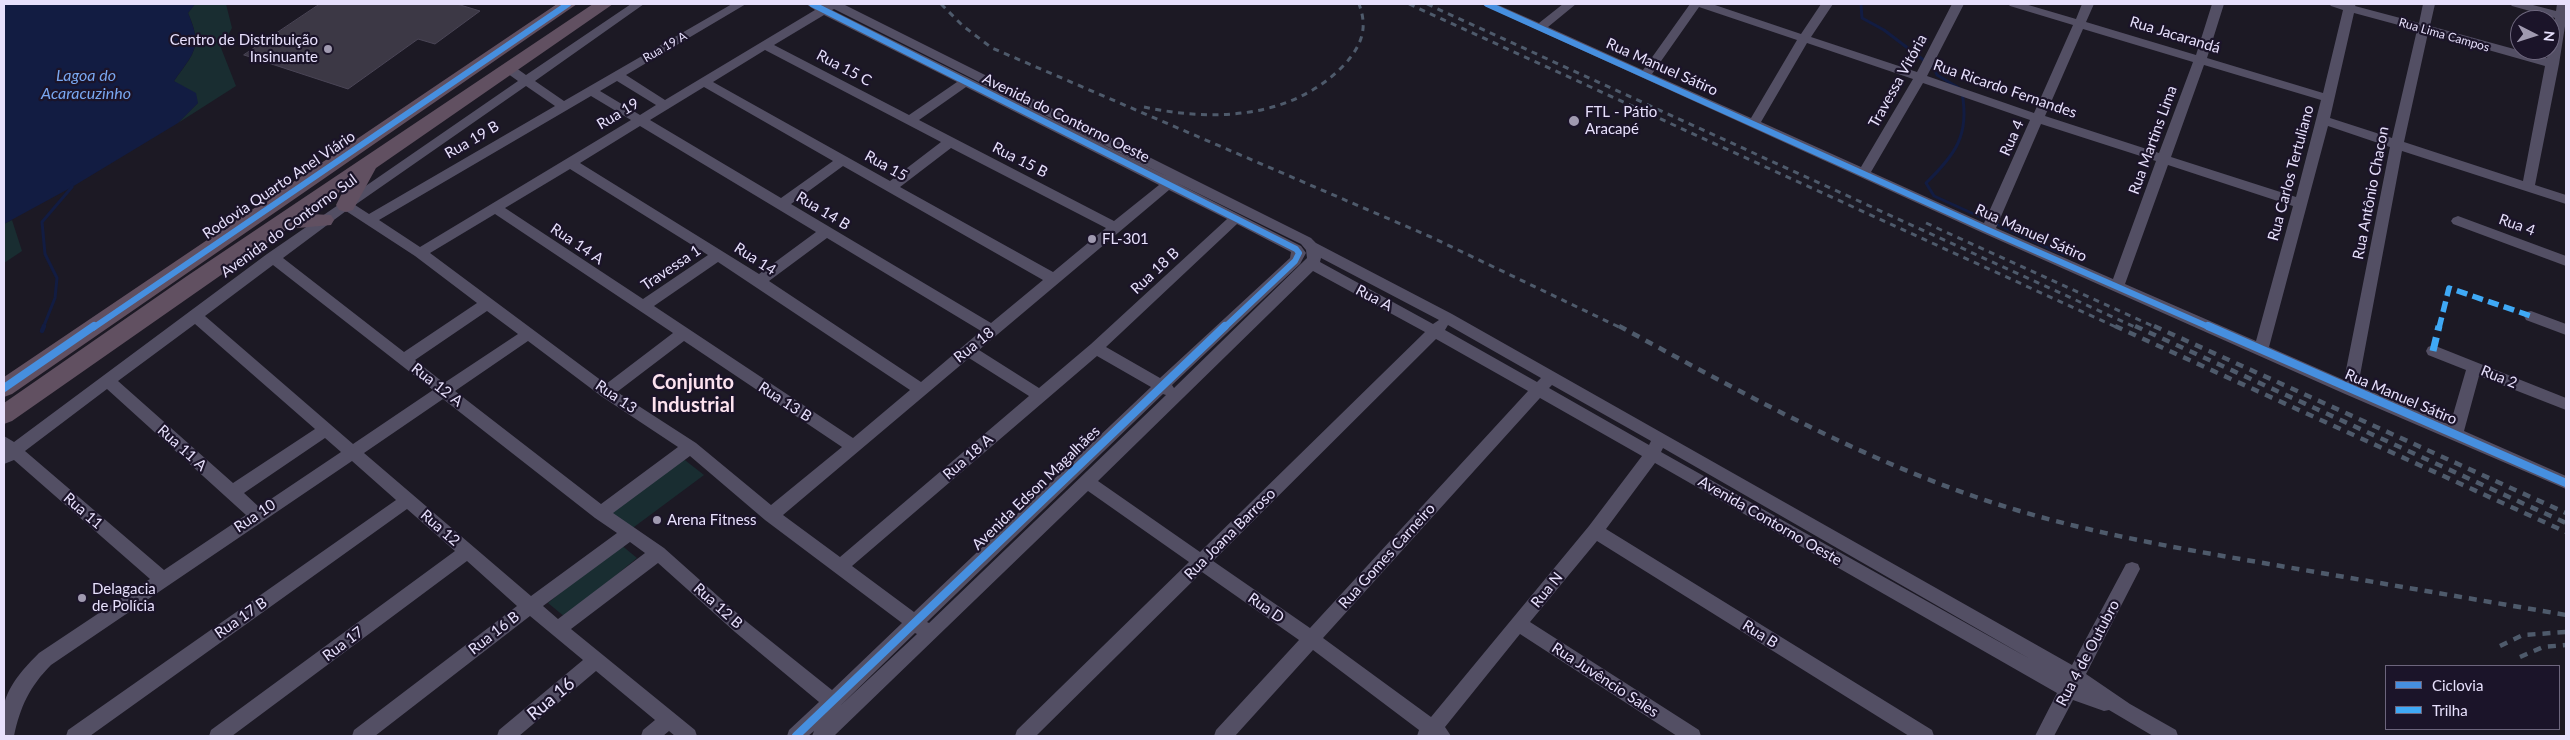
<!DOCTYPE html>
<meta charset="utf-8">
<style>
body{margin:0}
#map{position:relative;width:2570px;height:740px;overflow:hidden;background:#1c1924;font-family:Lato,sans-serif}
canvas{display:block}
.frame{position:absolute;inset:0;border:5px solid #e7e0fc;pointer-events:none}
.legend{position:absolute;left:2385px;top:665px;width:175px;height:65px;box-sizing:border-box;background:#1b1429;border:1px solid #6d667d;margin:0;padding:6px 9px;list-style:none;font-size:15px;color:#e7e0fc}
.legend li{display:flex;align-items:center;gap:10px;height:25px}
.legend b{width:25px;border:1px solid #6d667d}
.north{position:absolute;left:2510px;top:10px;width:50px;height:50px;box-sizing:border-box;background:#1b1429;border:1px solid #6d667d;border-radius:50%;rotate:95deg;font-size:14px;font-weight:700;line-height:20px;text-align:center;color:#e7e0fc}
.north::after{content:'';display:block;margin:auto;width:18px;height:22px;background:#a09ab0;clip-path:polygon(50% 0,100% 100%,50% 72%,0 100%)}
</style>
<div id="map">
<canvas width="2570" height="740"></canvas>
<div class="frame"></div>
<ul class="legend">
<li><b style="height:6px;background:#468fdf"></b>Ciclovia</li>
<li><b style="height:6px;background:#3fa9f5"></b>Trilha</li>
</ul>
<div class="north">N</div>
</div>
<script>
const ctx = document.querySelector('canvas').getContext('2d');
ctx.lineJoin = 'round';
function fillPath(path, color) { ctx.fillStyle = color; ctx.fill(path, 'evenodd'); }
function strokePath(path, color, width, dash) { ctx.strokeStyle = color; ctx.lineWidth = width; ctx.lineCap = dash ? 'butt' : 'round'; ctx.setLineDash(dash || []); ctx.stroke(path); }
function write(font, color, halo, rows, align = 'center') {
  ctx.font = font + ' Lato,sans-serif'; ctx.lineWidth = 4.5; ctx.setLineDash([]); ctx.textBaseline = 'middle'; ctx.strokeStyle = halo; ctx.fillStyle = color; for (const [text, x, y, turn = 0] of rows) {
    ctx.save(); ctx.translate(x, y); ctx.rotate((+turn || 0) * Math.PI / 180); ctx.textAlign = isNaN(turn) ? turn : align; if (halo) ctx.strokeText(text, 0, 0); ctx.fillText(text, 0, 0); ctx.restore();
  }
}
fillPath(new Path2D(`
 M195 4H226L232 28 221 48 236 86 178 123 198 103 174 81C194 53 203 47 188 13Z
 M12 220 22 251 4 263V224Z
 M681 457 704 475 630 530 609 513Z
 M620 544 637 558 565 617 548 603Z`), '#192d31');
fillPath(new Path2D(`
 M4 4H195L188 13C203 48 194 52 174 81L196 93 198 103 178 123 72 187 4 224Z`), '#121c42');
strokePath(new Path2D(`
 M1861 4 1862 18 1884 30 1934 68 1937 75 1959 88
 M1962 93C1970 135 1955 155 1926 183L1934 196 2064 255
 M43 328 55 298 57 278 45 254 42 222 72 187V183`), '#121c42', 3);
strokePath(new Path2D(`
 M42 331 44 326`), '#121c42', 4.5);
const building = new Path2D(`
 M320 4H457L480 11 435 44 418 39 348 89 244 55Z`);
fillPath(building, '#3c3845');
strokePath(building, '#4a4556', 1);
fillPath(new Path2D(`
 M631 4H644L535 81 564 101 732 4H746L626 75 665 100 815 10 806 4H843L1311 238 1316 243 1452 314 2072 665 2126 564 2132 562 2138 564 2140 569 2086 674 2130 704 2176 730 2178 736H2153L2109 710 2104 711 2073 700 2054 736H2035L2057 693 1655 463 1606 529 1932 730 1934 736H1909L1597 541 1530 622 1699 730 1701 736H1677L1520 634 1445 727 1451 736H1417L1419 730 1313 650 1235 736H1214L1216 730 1299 640 1202 572 1036 736H1015L1017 730 1189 562 1088 491 834 736H812L814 731 808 736H787L789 730 819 702 735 632 658 563 571 629 695 730 697 736H675L669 731 663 736H641L643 730 655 720 596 671 519 736H497L499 730 583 660 530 616 375 736H352L354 730 517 606 467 561 232 736H209L211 730 455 551 407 509 90 736H66L68 730 396 500 352 461 51 665C30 686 20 707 14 736H4C4 726 2 714 4 705 8 685 25 667 39 653L150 579 14 460 4 464V436L14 442 267 254 518 81 504 71V65H512L526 75ZM834 9 1168 177 832 10ZM824 15 957 82 909 115 774 45ZM765 50 941 142 890 181 713 82ZM617 81 656 105 640 115 600 91ZM526 86 555 106 369 214 355 205ZM704 87 833 161 781 198 650 120ZM966 87 1159 185 1114 221 919 120ZM591 96 631 120 420 247 379 220ZM640 126 816 232 759 274 580 163ZM951 148 1106 228 1053 272 900 187ZM843 166 1043 280 991 323 791 204ZM570 169 708 255 643 299 505 208ZM1177 183 1301 244 1306 250 1307 258 1174 388 1172 385 1300 264 1306 253 1301 246ZM1169 190 1227 219 1091 344 1039 388 979 350ZM346 211 415 256 477 303 404 352 283 258ZM495 214 673 333 606 384 430 253ZM1237 224 1291 252 1290 258 1160 378 1106 347ZM827 238 981 331 921 382 769 281ZM1321 258 1439 320 1433 324 1320 262ZM718 262 910 390 853 438 654 306ZM273 265 433 390 353 444 205 316ZM1313 271 1425 332 1200 552 1098 481ZM487 311 518 334 444 383 415 360ZM195 324 315 429 233 483 118 381ZM1448 325 1541 378 1537 382 1445 330ZM1436 339 1528 391 1310 628 1213 561ZM528 341 601 396 678 447 601 504 455 391ZM684 341 842 447 771 505 696 443 617 392ZM1097 356 1151 387 914 612 852 566ZM969 358 1029 396 840 557 783 515ZM1552 385 1651 441 1649 445 1549 388ZM107 389 246 515 164 570 25 451ZM1163 394 1166 395 929 623 927 622ZM1540 398 1642 456 1589 526 1431 717 1323 638ZM443 399 595 518 617 533 531 596 364 453ZM325 438 341 452 259 507 244 493ZM1663 448 2030 659 1661 452ZM690 456 765 520 902 623 832 690 747 622 664 548 613 513ZM630 542 645 553 558 619 543 606ZM915 633 917 634 840 706 841 705Z
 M1481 4H1496L1539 23 1563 4H1576L1548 27 1643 70 1690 4H1712L1801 34 1821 4H1833L1811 37 1917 72 1952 4H1964L1927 76 2034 113 2073 25 2010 6 2008 4H2025L2076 19 2082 4H2094L2086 22 2196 55 2212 4H2224L2207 58 2323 93 2343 10 2331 6 2329 4H2356L2355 6 2419 23 2423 4H2435L2430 26 2547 58 2555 18 2512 6 2510 4H2529L2556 11 2557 4H2566V20L2559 64 2535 185 2566 195V204L2402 151 2358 386 2450 425 2466 370 2428 355 2426 351 2428 347 2433 345 2566 398V410L2479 376 2464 431 2566 476V489L2345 394 1983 233ZM1699 7 1797 40 1751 118 1652 74ZM2354 13 2417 30 2392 138 2330 118ZM2083 29 2193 62 2159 153 2045 116ZM2428 33 2545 66 2523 181 2404 142ZM1807 43 1913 79 1861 167 1761 122ZM2204 65 2321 100 2296 197 2171 157ZM1923 83 2030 120 1984 223 1871 172ZM2041 124 2156 161 2113 279 1996 228ZM2328 126 2390 147 2344 380 2269 347ZM2168 165 2293 206 2256 341 2125 284Z
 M2458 216 2566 256V266L2453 224 2451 221 2453 218Z
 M2531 311 2566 324V335L2526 320 2524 316 2526 312Z`), '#534f64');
fillPath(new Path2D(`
 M557 4H577L12 394 4 397V377Z
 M593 4H613L376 168 353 210 346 212 339 210 336 205 344 189 309 214 331 215 334 220 331 225 287 229 12 421 4 424V403L187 276Z`), '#615061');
strokePath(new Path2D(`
 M941 4 963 26 992 48 1431 237 1621 328
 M1409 4 2118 328
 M1427 4 2137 328
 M1144 107C1214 122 1294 119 1346 63 1362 44 1368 28 1359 4
 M1926 223 2157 328`), '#4e5a6b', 3, [6, 5.5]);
strokePath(new Path2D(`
 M1619 326C1737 390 1849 453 1976 497 2071 530 2171 547 2269 564 2368 581 2467 598 2566 615
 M2115 326 2566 532
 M2135 326 2566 523
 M2154 326 2566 513
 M2500 646 2523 635 2566 632
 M2520 657 2543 647 2566 645`), '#4e5a6b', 4.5, [8, 7]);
strokePath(new Path2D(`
 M2439 328 2449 288 2531 316`), '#3fa9f5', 5.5, [11, 5.5]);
strokePath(new Path2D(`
 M2433 351 2439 326`), '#3fa9f5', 7, [14, 7]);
strokePath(new Path2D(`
 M812 4 1296 249 1299 253 1295 261 1224 328
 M1487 4 1988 230 2211 328
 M93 328 568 4`), '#468fdf', 6);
strokePath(new Path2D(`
 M2208 326 2566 483
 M4 388 94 326
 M796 736 1225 326`), '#468fdf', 8);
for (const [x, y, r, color] of [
 [328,49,5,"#a09ab0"],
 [1574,121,6,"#a09ab0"],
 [1092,239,5,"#a09ab0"],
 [657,520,5,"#a09ab0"],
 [82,598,5,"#a09ab0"]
]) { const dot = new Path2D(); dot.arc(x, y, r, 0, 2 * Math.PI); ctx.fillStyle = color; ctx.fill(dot); strokePath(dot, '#1b1429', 2); }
write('12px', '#e7e0fc', '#1b1429', [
 ["Rua Lima Campos",2444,35,16],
 ["Rua 19 A",665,47,-30]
]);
write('15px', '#e7e0fc', '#1b1429', [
 ["Rua Jacarandá",2175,35,17],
 ["Rua Manuel Sátiro",1662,67,24],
 ["Rua 15 C",844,68,28],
 ["Travessa Vitória",1898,81,-61],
 ["Rua Ricardo Fernandes",2005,89,19],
 ["Rua 19",618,114,-31],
 ["Avenida do Contorno Oeste",1066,118,26],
 ["Rua 4",2012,138,-66],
 ["Rua 19 B",472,140,-30],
 ["Rua Martins Lima",2153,140,-70],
 ["Rua 15 B",1020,160,27],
 ["Rua 15",886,166,29],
 ["Rua Carlos Tertuliano",2291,173,-75],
 ["Rodovia Quarto Anel Viário",279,185,-34],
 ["Rua Antônio Chacon",2371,193,-79],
 ["Rua 14 B",823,211,31],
 ["Rua 4",2517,225,20],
 ["Avenida do Contorno Sul",289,226,-36],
 ["Rua Manuel Sátiro",2031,233,24],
 ["Rua 14 A",577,244,34],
 ["Rua 14",755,259,33],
 ["Travessa 1",671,268,-34],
 ["Rua 18 B",1155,271,-43],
 ["Rua A",1374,298,28],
 ["Rua 18",974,345,-39],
 ["Rua 2",2499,377,22],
 ["Rua 12 A",437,385,38],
 ["Rua 13",616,397,34],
 ["Rua Manuel Sátiro",2401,397,23],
 ["Rua 13 B",785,402,33],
 ["Rua 11 A",182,448,42],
 ["Rua 18 A",968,457,-41],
 ["Avenida Edson Magalhães",1036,488,-44],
 ["Rua 11",83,511,41],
 ["Rua 10",255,516,-34],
 ["Avenida Contorno Oeste",1770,521,30],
 ["Rua 12",440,528,41],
 ["Rua Joana Barroso",1230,534,-45],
 ["Rua Gomes Carneiro",1387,556,-48],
 ["Rua N",1547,590,-51],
 ["Rua 12 B",718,606,42],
 ["Rua D",1266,608,35],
 ["Rua 17 B",241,618,-35],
 ["Rua 16 B",494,633,-38],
 ["Rua B",1760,634,32],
 ["Rua 17",343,644,-37],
 ["Rua 4 de Outubro",2088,653,-62],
 ["Rua Juvêncio Sales",1605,680,33]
]);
write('15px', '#e7e0fc', '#1b1429', [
 ["Centro de Distribuição",318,40,"right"],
 ["Insinuante",318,57,"right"],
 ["FTL - Pátio",1585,112],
 ["Aracapé",1585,129],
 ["FL-301",1102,239],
 ["Arena Fitness",667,520],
 ["Delagacia",92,589],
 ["de Polícia",92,606]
], 'left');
write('italic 16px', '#79a7f0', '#1b1429', [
 ["Lagoa do",86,76],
 ["Acaracuzinho",86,94]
]);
write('18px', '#e7e0fc', '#1b1429', [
 ["Rua 16",551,699,-40]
]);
write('bold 20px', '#fce2ee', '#1b1429', [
 ["Conjunto",693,383],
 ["Industrial",693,406]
]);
</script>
